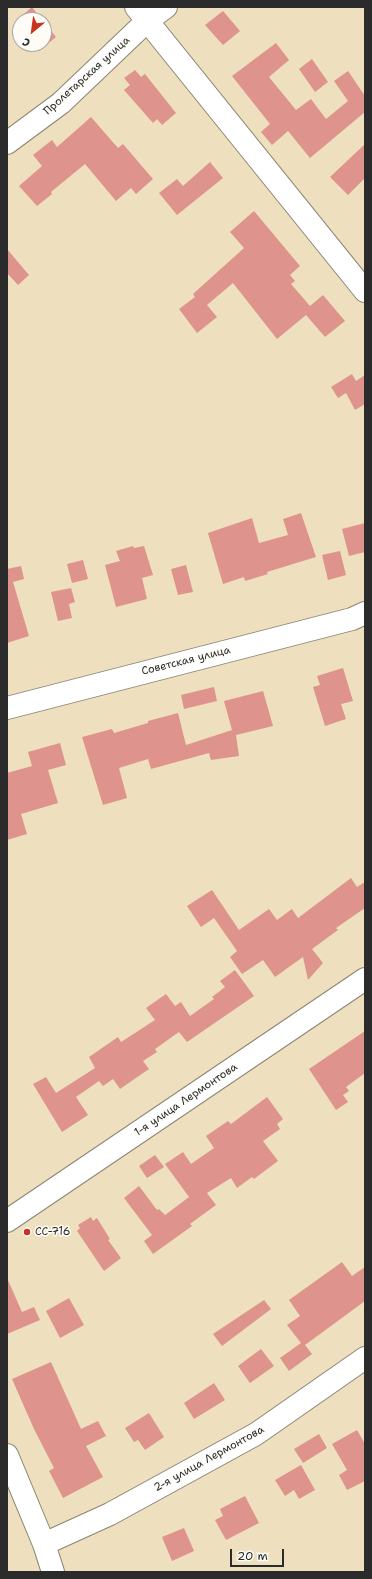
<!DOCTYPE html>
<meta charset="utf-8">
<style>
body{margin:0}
#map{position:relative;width:372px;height:1579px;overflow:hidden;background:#eedfbe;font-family:"Shantell Sans",sans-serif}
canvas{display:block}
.frame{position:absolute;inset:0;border:8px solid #2b2b2b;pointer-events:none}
.north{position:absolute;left:12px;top:12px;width:40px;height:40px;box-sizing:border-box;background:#fdfcf7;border:1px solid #a9a8a5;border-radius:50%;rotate:209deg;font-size:11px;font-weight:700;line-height:16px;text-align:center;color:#2b2b2b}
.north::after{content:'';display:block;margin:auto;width:14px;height:18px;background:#c8321e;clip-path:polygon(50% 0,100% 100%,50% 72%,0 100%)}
.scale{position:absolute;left:230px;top:1549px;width:54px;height:18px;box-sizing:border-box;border:2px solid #2b2b2b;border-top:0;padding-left:5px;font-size:12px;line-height:14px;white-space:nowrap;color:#2b2b2b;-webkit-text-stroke:3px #fdfcf7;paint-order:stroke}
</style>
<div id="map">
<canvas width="372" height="1579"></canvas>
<div class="frame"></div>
<div class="north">С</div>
<div class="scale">20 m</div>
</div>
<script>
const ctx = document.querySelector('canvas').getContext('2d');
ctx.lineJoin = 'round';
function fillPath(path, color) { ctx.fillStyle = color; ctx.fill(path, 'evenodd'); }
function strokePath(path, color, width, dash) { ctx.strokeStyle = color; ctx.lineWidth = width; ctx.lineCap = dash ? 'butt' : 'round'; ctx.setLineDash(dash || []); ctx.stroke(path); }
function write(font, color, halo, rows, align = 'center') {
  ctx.font = font + ' "Shantell Sans",sans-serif'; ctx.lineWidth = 3; ctx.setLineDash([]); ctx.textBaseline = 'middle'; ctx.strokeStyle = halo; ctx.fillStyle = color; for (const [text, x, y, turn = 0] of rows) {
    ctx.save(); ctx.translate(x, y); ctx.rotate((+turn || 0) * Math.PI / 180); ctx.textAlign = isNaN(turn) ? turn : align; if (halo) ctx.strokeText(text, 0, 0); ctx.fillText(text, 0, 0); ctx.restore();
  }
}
fillPath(new Path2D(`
 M32 7 42 20H20V28L15 22Z
 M223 11 240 31 223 45 205 25Z
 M44 22 56 37 39 51 33 44H44Z
 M276 43 289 60 269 77 296 110 311 99 326 119 348 101 334 81 348 71 365 96V112L310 158 288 131 272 145 261 132 270 124 232 76Z
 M312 59 328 82 315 92 299 69Z
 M135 70 141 77 145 74 176 113 162 125 157 119 153 123 124 90 130 85 124 78Z
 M91 117 118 148 123 144 153 179 136 194 131 188 116 201 85 164 51 192 52 194 37 206 19 186 42 166 33 155 52 140 57 147Z
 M365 144V178L348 195 330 177Z
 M210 162 223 178 177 215 159 193 177 179 183 186Z
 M254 211 300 266 290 275 295 281 291 284 310 306 323 295 345 321 325 337 306 315 277 339 233 283 207 305 217 317 197 333 179 309 195 297 193 294 244 248 230 232Z
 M7 249 29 275 18 285 7 273Z
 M352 374 356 381 365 375V404L355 410 346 393 338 398 331 387Z
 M301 513 316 557 267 572 268 574 245 581 244 577 223 584 208 533 252 518 259 543 288 535 283 519Z
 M365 523V552L349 556 342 529Z
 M133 546 134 548 144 546 153 575 142 578 147 599 116 607 105 565 120 561 116 551Z
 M340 551 346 575 328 580 322 555Z
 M83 560 88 579 72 583 67 564Z
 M186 565 193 592 178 595 171 569Z
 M21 566 24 579 13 582 29 636 7 643V569Z
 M71 588 75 602 69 604 72 618 58 621 51 592Z
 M343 668 353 701 341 704 346 719 325 726 313 687 320 685 317 676Z
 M214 687 217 701 184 709 181 695Z
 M263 691 273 726 236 735 239 756 211 760 209 753 151 769 148 759 119 768 127 798 103 805 82 737 112 729 114 733 148 723V721L178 713 186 745 232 730 224 701Z
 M60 743 66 765 48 770 58 803 21 814 27 834 7 840V773L32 766 28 752Z
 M351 878 357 887 365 882V908L336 928 338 930 312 949 323 963 308 980 303 957 275 977 263 960 242 974 230 957 237 951 214 918 201 927 187 906 212 890 239 930 269 909 277 920 292 909 298 918Z
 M235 970 254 996 187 1042 179 1032 155 1049 157 1052 143 1061 149 1069 120 1089 113 1079 103 1086 99 1081 76 1097 88 1115 62 1132 33 1084 46 1077 56 1093 95 1068 89 1057 118 1037 121 1042 155 1020 146 1008 166 994 175 1006 181 1002 190 1016 214 999 212 997 225 987 220 981Z
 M365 1031V1073L346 1087 349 1091 343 1095 348 1102 336 1110 309 1069Z
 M267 1097 283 1119 277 1124 280 1129 263 1141 278 1161 254 1179 252 1177 237 1188 231 1178 207 1193 216 1205 190 1224 192 1226 153 1254 144 1241 152 1235 124 1198 139 1186 157 1210 159 1209 165 1215 189 1197 165 1164 183 1152 191 1164 214 1148 206 1136 228 1121 231 1124Z
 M155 1155 164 1167 147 1178 139 1166Z
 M91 1217 93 1221 97 1218 110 1239 108 1240 121 1258 104 1271 77 1231 80 1228 78 1225Z
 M342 1262 352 1276 365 1267V1301L305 1345 312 1354 289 1371 280 1358 301 1343 287 1325 300 1316 289 1300Z
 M7 1278 22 1312 34 1307 40 1320 7 1334Z
 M69 1298 84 1325 60 1338 46 1311Z
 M264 1300 271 1309 222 1346 213 1334Z
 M261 1349 274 1366 250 1383 238 1366Z
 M51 1362 81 1429 98 1421 106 1436 86 1446 103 1477 63 1498 49 1471 54 1468 34 1429 12 1379Z
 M214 1383 225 1400 194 1419 184 1403Z
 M149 1413 164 1437 145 1450 138 1440 134 1442 125 1428Z
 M357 1430 365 1444V1481L347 1490 339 1475 347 1470 332 1444Z
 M319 1434 327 1448 303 1463 294 1449Z
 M301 1465 315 1490 299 1499 294 1490 285 1496 275 1480Z
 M245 1496 259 1523 226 1540 215 1520 223 1516 220 1509Z
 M184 1528 194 1551 172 1561 162 1537Z`), '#de948d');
const minor = new Path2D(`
 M136 7 365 291
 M7 143 61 103 146 22 166 7
 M7 708 352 619 365 613
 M7 1221 365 979
 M7 1455 44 1544 53 1572
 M44 1544 110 1514 256 1434 365 1358`);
strokePath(minor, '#8c8574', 24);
strokePath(minor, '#fff', 22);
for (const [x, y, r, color] of [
 [27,1232,4,"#c8321e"]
]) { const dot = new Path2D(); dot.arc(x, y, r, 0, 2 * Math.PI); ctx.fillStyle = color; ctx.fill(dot); strokePath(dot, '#fdfcf7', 1.5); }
write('11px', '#2b2b2b', '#fdfcf7', [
 ["Пролетарская улица",87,76,-42],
 ["Советская улица",186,661,-14],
 ["1-я улица Лермонтова",186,1100,-34],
 ["2-я улица Лермонтова",209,1459,-29]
]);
write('11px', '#2b2b2b', '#fdfcf7', [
 ["СС-716",35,1232]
], 'left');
</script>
